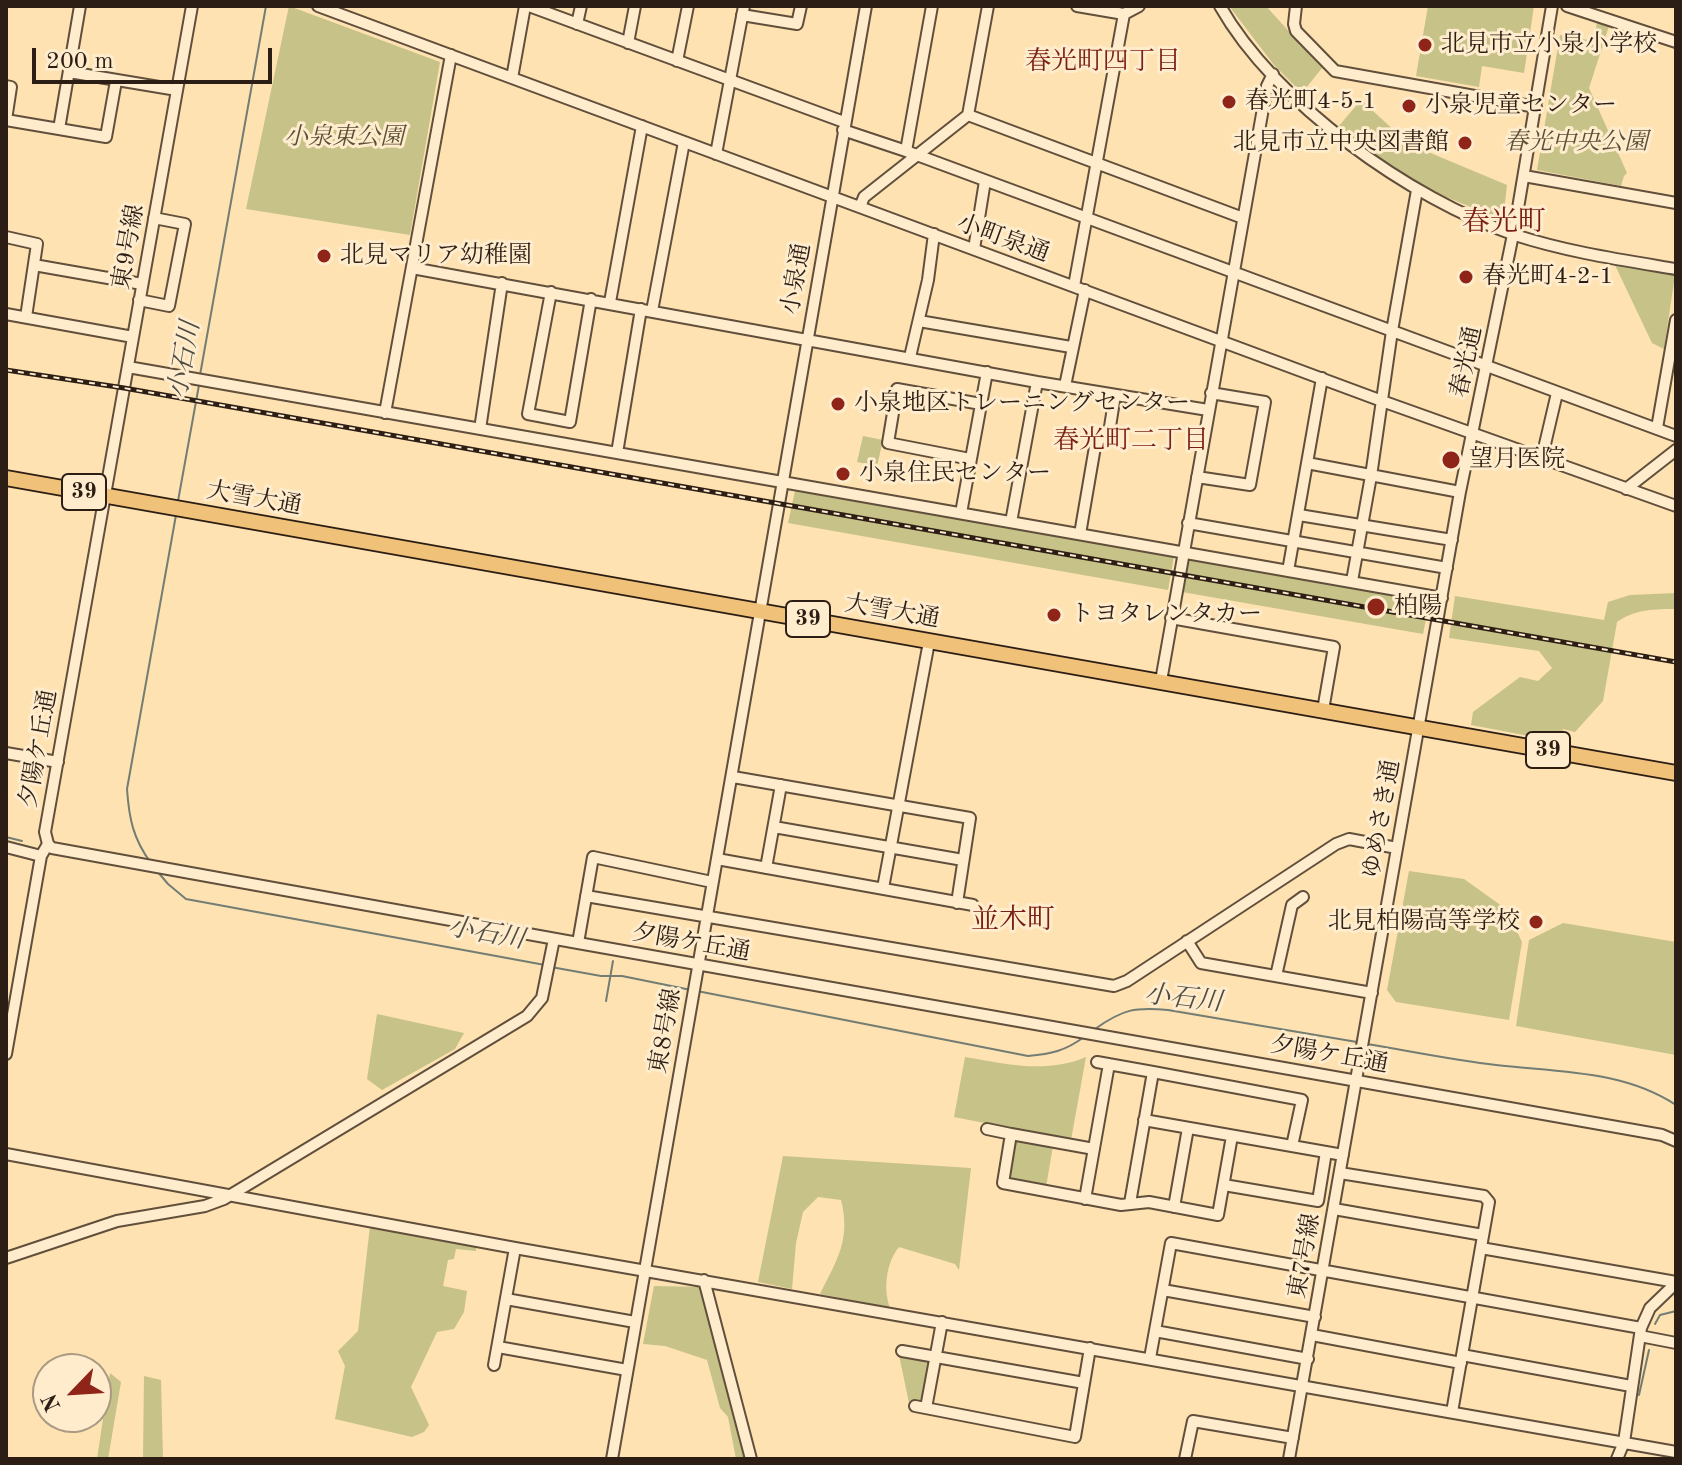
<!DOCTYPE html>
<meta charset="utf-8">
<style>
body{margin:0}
#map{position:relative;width:1682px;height:1465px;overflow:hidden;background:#fee2b2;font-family:"Old Standard TT",serif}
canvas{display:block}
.frame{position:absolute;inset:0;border:8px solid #2d1e15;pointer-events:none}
.north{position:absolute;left:32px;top:1353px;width:80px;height:80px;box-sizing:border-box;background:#feeccd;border:2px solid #aa9a83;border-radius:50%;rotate:245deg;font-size:22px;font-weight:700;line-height:32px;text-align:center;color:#2d1e15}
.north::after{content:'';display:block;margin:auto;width:28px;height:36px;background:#8f2418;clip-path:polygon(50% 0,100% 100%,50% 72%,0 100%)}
.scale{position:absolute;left:32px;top:48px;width:240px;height:36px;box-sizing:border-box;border:4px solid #2d1e15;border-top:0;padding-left:10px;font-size:24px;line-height:28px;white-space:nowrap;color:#2d1e15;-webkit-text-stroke:6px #feeccd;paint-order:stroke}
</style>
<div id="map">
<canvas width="1682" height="1465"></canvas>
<div class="frame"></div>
<div class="north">N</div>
<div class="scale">200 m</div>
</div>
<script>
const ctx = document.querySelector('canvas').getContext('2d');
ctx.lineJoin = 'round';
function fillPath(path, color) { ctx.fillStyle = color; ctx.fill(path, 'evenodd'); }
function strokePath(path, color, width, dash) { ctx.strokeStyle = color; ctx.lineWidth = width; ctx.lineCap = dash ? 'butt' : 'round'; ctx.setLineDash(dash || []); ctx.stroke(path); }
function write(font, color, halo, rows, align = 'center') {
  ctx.font = font + ' "Old Standard TT","Noto Serif JP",serif'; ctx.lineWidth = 6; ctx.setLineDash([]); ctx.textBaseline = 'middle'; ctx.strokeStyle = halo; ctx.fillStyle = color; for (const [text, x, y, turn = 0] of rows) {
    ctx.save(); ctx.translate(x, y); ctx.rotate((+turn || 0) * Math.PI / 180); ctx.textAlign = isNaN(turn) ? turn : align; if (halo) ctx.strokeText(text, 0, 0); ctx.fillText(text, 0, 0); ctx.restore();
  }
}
fillPath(new Path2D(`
 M289 6 440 62 410 235 246 209Z
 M1229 6H1266L1322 68 1302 93 1274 65Z
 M1428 6H1534L1524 73 1482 66 1479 87 1416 76Z
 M1597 22 1609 26 1589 88 1627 173 1624 176 1621 186 1537 170 1560 35 1594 41Z
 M1361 100 1409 144 1507 185 1503 220C1456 201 1367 168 1338 127Z
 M1614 263 1675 275 1664 349 1652 343Z
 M863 436 883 440 877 466 857 462Z
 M795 491 1174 556 1168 590 788 523Z
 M1188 558 1430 598 1423 634 1182 592Z
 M1676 593V609C1655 609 1635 609 1617 622L1603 701 1575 732 1563 729 1561 742 1471 725 1473 712 1520 677 1538 681 1552 668 1539 651 1449 638 1455 596 1604 620 1608 602 1630 595Z
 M1409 871 1464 879 1506 909 1522 942 1509 1020 1396 1002 1387 990Z
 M1563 923 1676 942V1055L1516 1026 1529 940Z
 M377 1014 464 1033 455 1049 382 1090 367 1079Z
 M965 1057C1007 1064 1045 1074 1086 1057L1071 1140 954 1117Z
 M1018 1140 1053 1146 1046 1187 1009 1181 1007 1177 1013 1142Z
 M783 1156 971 1168 959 1270 955 1264 899 1247C886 1263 883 1289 890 1308L820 1294C837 1260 851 1239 841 1200L818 1197 803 1212 796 1243 792 1289 758 1282Z
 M370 1226 476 1245V1251L456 1249 454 1259 448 1260 443 1286 467 1291 464 1312 454 1329 437 1332 411 1387 429 1425 424 1432 412 1437 335 1419 345 1366 338 1351 358 1331Z
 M654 1286 705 1287 751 1459H736L728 1417 720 1408 707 1360 665 1346 643 1344Z
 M899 1355 927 1359 930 1363 922 1402 919 1404 909 1403Z
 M110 1373 121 1382 108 1459H97Z
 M144 1376 161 1380 163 1459H143Z`), '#c6c288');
strokePath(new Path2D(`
 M200 375 266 6
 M178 501 199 385
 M6 837 22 841
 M151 863C133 839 129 818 127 789L176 515
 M157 871 168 884 186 899 545 965
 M551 967 601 976H622L691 990
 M697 991 1028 1056C1051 1054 1065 1051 1084 1037
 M606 1001 613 961
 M1095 1029C1123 1009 1135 1007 1168 1010L1357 1042
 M1367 1044C1410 1051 1453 1060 1496 1065 1557 1072 1623 1070 1676 1105
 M1655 1324 1660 1315 1676 1311
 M1639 1395 1649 1350`), '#737d74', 2);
const minor = new Path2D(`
 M192 6 45 832 48 844 52 848 578 943 1662 1135 1676 1141
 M318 6 1382 401 1676 506
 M529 6 844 122
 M932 6 906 151 1676 436
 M1077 6 1124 14 1139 6
 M1220 6C1275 103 1410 199 1515 235 1567 252 1622 260 1676 269
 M1296 6 1294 24 1296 31 1335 71 1536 107
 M1567 6 1676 42
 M742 15 797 24 801 6
 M577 24 581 6
 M628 43 635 6
 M677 61 688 6
 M69 72 177 90
 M512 78 525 6
 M6 86 11 87 6 120
 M968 115 1243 218
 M6 120 106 137 116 81
 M59 129 80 6
 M843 130 906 151
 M716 154 744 6
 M1524 176 1676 203
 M860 207 864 197 968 115 988 6
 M6 237 37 244 26 317
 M974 249 985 181
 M34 265 142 284
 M412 268 1037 382 1208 410
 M1074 286 1124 14
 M551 292 528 414 570 422 591 299
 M139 300 169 306 185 224 154 218
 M610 302 642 126
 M652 311 684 142
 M6 314 133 337
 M919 321 1071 347
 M910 357 928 280 934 234
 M128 367 1442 598
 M1065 386 1085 290
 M385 413 451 55
 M1657 428 1676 320
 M480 429 502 283
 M617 453 641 309
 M1542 457 1557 393
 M970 459 888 443 897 389 981 404
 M1307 463 1460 492
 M1197 477 1250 485 1265 402 1211 393
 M1626 489 1676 450
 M961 513 987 372
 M1299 515 1452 540
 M1011 522 1037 382
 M1188 523 1447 568
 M1080 534 1096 441 1109 433 1115 395
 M1288 571 1322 378
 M1352 581 1371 476 1392 331 1417 190
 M1171 618 1334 647 1323 710
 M1161 681 1267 86 1273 74
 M6 753 58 762
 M733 777 970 818 957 903
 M774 827 963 860
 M6 847 41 856
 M717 859 973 905
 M766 868 781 785
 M883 888 929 642
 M586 896 1114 986 1127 981 1336 844 1349 839 1397 848
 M1187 941 1201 963 1372 993
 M578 943 593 857 712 882
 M1276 976 1292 905 1303 897
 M6 1054 41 856 48 844
 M1097 1062 1153 1072 1130 1203
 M1153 1072 1302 1100 1292 1146
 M1144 1120 1343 1155
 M987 1129 1011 1134
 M1094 1149 1011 1134 1003 1183 1121 1205 1149 1202 1218 1215 1232 1136
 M6 1154 515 1248 1676 1452
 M1340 1173 1484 1196 1489 1202 1452 1412
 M1224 1185 1318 1201 1326 1152
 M1085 1199 1109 1064
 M1174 1207 1188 1128
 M1334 1209 1483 1235
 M1481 1248 1676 1282
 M6 1258 117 1221 205 1206 224 1199 527 1016 542 998 554 939
 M704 1280 751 1459
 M1163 1290 1315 1317
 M506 1299 635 1322
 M1155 1331 1308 1359
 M1312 1335 1461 1363
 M1640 1336 1676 1343
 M498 1347 627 1370
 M902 1351 1084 1383
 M1462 1355 1631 1386
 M1150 1358 1171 1243 1641 1328
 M494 1365 515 1248
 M915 1406 1075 1437 1090 1348
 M926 1408 942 1322
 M612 1459 866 6
 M1185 1459 1193 1421 1293 1438
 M1289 1459 1460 492 1516 220 1552 6
 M1617 1459 1624 1442 1641 1328 1650 1308 1676 1283`);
const highway = new Path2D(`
 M6 478 1676 773`);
strokePath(minor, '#614f3c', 14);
strokePath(highway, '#2d1e15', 18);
strokePath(minor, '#feeccd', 10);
strokePath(highway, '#efc179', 14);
const rail = new Path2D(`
 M6 370 124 388 1676 662`);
strokePath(rail, '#2d1e15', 5);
strokePath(rail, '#feeccd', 2, [6]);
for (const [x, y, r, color] of [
 [1425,45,8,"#8f2418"],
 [1229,102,8,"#8f2418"],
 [1409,106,8,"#8f2418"],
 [1465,143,8,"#8f2418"],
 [324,256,8,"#8f2418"],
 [1466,277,8,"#8f2418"],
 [838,404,8,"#8f2418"],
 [1451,460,10,"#8f2418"],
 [843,474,8,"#8f2418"],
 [1376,607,10,"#8f2418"],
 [1054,615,8,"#8f2418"],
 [1536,922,8,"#8f2418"]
]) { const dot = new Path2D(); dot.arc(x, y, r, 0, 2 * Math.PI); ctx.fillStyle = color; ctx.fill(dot); strokePath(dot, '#feeccd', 3); }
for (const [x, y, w] of [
 [84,492,44],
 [808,619,44],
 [1548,750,44]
]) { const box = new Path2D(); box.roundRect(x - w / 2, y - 18, w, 36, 6); ctx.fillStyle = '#feeccd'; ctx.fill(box); strokePath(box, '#2d1e15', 2); }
write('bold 22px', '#2d1e15', null, [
 ["39",84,492],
 ["39",808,619],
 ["39",1548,750]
]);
write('24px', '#2d1e15', '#feeccd', [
 ["北見市立小泉小学校",1441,45],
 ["春光町4-5-1",1245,102],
 ["小泉児童センター",1425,106],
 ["北見市立中央図書館",1449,143,"right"],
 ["北見マリア幼稚園",340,256],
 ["春光町4-2-1",1482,277],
 ["小泉地区トレーニングセンター",854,404],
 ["望月医院",1469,460],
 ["小泉住民センター",859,474],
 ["柏陽",1394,607],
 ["トヨタレンタカー",1070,615],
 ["北見柏陽高等学校",1520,922,"right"]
], 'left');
write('italic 24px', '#5b4f38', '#feeccd', [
 ["小泉東公園",344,138],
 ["春光中央公園",1576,143]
]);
write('24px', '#2d1e15', '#feeccd', [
 ["小町泉通",1003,239,20],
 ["東9号線",129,247,-80],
 ["小泉通",797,279,-80],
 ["春光通",1467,362,-78],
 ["大雪大通",254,499,10],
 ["大雪大通",892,612,10],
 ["夕陽ケ丘通",39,749,-80],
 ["ゆめさき通",1382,819,-80],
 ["夕陽ケ丘通",691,943,10],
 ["東8号線",666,1031,-80],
 ["夕陽ケ丘通",1329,1055,10],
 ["東7号線",1305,1256,-80]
]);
write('26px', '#7a1f14', '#feeccd', [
 ["春光町四丁目",1103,62],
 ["春光町二丁目",1131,441]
]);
write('italic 26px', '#504d45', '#feeccd', [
 ["小石川",185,360,-80],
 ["小石川",486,934,10],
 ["小石川",1183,999,6]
]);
write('28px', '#7a1f14', '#feeccd', [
 ["春光町",1504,223],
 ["並木町",1013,921]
]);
</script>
